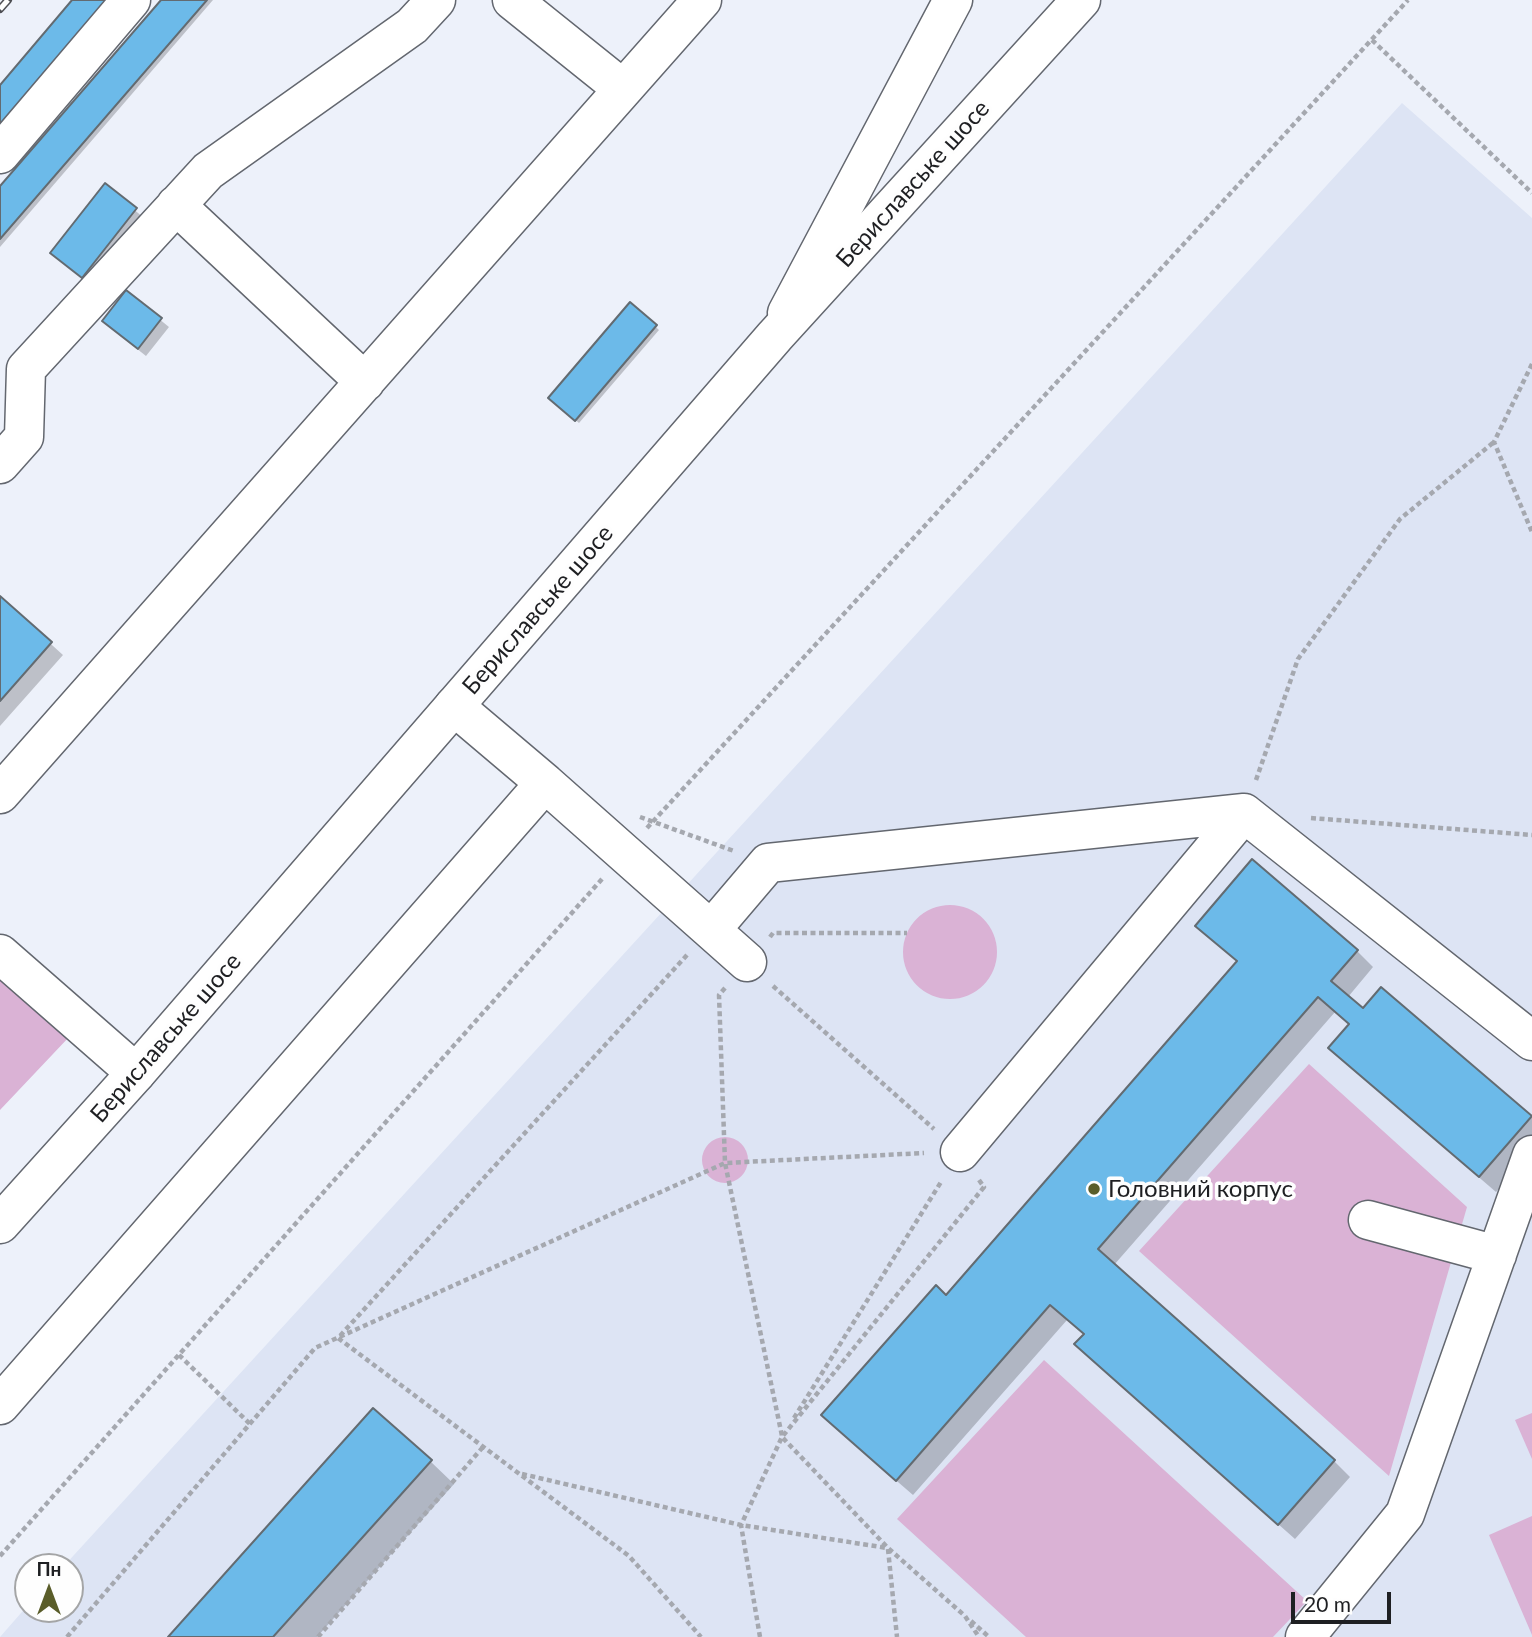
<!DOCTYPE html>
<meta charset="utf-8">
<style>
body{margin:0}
#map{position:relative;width:1532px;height:1637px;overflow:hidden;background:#edf1fa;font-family:Lato,sans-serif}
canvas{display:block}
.north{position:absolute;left:14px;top:1553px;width:70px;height:70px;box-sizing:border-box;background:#fefefe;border:2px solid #a4a5a6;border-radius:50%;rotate:0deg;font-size:19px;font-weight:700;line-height:28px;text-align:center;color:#1e1f22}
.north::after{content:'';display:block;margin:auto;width:24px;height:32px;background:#5a5d2a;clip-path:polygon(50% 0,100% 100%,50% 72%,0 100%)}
.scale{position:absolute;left:1291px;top:1592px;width:100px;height:32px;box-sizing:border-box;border:4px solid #1e1f22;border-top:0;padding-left:9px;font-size:21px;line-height:24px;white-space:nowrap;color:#1e1f22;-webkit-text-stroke:5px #fefefe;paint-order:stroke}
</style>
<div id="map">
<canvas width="1532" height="1637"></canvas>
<div class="north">Пн</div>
<div class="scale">20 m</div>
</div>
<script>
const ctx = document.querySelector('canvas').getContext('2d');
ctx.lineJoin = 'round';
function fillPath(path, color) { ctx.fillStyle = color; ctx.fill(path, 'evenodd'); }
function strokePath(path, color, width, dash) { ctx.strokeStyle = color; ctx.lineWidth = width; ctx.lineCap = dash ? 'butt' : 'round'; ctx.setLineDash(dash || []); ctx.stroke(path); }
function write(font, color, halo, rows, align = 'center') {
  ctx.font = font + ' Lato,sans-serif'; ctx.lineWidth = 7; ctx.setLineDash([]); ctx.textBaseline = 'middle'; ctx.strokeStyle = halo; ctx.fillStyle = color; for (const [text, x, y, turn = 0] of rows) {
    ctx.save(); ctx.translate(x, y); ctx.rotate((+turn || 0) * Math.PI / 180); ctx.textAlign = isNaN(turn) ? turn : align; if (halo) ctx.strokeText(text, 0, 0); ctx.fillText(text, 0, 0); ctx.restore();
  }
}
fillPath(new Path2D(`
 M1402 103 1532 218V1637H0L28 1605V1609H70V1567H63Z`), '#dde4f4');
fillPath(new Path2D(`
 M903 952a47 47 0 1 1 94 0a47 47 0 1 1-94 0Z
 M0 974 70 1036 0 1110Z
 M1309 1064 1467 1207 1389 1476 1139 1251Z
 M702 1160a23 23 0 1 1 46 0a23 23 0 1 1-46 0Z
 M1044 1360 1307 1601 1273 1637H1026L897 1519Z
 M1532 1413V1459L1515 1420Z
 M1532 1516V1635L1489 1535Z`), '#dab2d5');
fillPath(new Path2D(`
 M163 0H213L0 247V189Z
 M106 186 144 218 91 284 61 261Z
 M127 293 169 327 146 356 112 329Z
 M631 304 659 330 579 423 550 398Z
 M0 598 63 655 0 726Z
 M1198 926 1357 951 1373 967 1348 997 1363 1011 1381 989 1532 1118V1151L1496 1192 1347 1064 1350 1025 1335 1012 1114 1265 1334 1461 1350 1477 1295 1539 1093 1360 1085 1335 1067 1320 913 1495 839 1431 946 1297 1238 962Z
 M430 1461 454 1484 317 1637H171Z`), '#0003');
const building = new Path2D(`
 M72 0H112L0 132V85Z
 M161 0H207L0 239V186Z
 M105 183 137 208 82 278 50 253Z
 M126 290 162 318 138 349 102 321Z
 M630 302 657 325 575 421 548 398Z
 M0 596 52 642 0 701Z
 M1252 859 1358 950 1331 981 1363 1008 1381 987 1532 1116 1479 1177 1328 1048 1349 1024 1318 997 1098 1249 1335 1460 1278 1525 1074 1344 1084 1334 1050 1305 896 1481 821 1415 936 1285 946 1295 1237 961 1195 926Z
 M373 1408 432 1460 273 1637H168Z`);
fillPath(building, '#6cbae9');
strokePath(building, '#636b71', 2);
const minor = new Path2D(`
 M512 0 623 89
 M0 154 131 0
 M176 205 365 382
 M787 313 953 0
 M0 464 24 437 26 369 208 171 412 26 436 0
 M454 706 545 783 747 962
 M0 794 702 0
 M711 930 768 863 1244 813 1532 1041
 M0 954 136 1073
 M960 1152 1244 813
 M1368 1220 1497 1255
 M0 1405 545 783
 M1305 1637 1405 1514 1532 1155`);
const major = new Path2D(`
 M0 1224 136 1073 775 336 1081 0`);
strokePath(minor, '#63676f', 41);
strokePath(major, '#63676f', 41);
strokePath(new Path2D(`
 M1372 40 1532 193
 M1532 364 1494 442 1532 532
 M1256 780 1298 659 1400 519 1494 442
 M640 817 734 851
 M1311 818 1532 835
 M647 828 1408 0
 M770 937 773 933H907
 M687 955 338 1338 629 1556 701 1637
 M773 986 934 1129
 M725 988 719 995 725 1163 782 1436
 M979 1180 984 1187 782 1437 888 1548 965 1616 979 1637
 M179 1355 250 1424
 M794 1418 941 1182
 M522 1474 741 1525 887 1548
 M888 1549 897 1637
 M0 1556 602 879
 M971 1621 989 1637
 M67 1637 315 1348 725 1163 924 1153
 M318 1637 483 1447
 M760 1637 741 1525 782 1437`), '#a5a8af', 4.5, [5, 3.5]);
strokePath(minor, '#fff', 38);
strokePath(major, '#fff', 38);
const rail = new Path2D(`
 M0 9 8 0`);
strokePath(rail, '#4d4e53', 8);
strokePath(rail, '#fefefe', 5, [16]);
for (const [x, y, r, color] of [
 [1094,1189,7,"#5a5d2a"]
]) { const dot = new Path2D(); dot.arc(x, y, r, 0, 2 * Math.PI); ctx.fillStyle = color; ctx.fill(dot); strokePath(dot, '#fefefe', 2.5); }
write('24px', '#1e1f22', '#fefefe', [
 ["Бериславське шосе",913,184,-48],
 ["Бериславське шосе",538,610,-49],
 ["Бериславське шосе",166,1038,-49]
]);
write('24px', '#1e1f22', '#fefefe', [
 ["Головний корпус",1108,1189]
], 'left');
</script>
